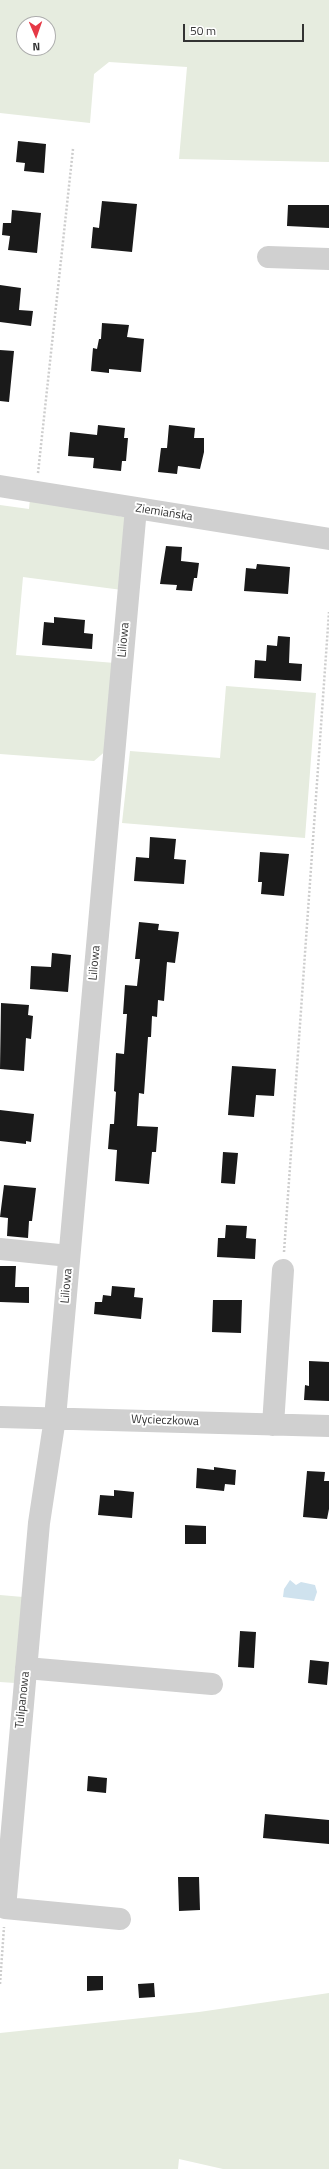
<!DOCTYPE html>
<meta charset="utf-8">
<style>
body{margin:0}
#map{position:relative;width:329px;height:2169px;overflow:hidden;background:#fff;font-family:"Titillium Web",sans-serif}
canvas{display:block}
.north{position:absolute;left:16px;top:16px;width:40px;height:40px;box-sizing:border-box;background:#fff;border:1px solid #adadad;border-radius:50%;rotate:178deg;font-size:11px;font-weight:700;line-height:16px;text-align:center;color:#333}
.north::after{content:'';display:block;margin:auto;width:14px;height:18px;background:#e63946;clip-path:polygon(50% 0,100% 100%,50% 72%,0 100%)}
.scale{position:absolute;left:183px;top:24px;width:121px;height:18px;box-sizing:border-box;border:2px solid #333;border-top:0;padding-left:5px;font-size:12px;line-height:14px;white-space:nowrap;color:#333;-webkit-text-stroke:3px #fff;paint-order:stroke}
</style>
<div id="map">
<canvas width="329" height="2169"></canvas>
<div class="north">N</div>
<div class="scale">50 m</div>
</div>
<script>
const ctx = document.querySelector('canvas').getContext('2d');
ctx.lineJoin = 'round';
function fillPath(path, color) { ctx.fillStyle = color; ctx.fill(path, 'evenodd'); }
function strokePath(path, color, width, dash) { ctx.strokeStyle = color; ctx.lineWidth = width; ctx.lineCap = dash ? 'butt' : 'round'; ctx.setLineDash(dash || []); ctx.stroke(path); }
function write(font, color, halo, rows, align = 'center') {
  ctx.font = font + ' "Titillium Web",sans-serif'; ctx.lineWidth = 4; ctx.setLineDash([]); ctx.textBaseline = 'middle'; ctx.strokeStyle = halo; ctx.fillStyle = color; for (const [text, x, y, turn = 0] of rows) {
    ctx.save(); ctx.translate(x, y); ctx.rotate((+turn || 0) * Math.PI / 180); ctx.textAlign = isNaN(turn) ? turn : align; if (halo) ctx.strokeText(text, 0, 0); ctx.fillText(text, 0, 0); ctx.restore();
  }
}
fillPath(new Path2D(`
 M0 0H329V162L179 159 187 67 109 62 94 74 90 123 0 113ZM24 24H48V48H24Z
 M30 499 129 518 122 590 23 577 16 655 115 663 108 749 94 761 0 754V505L29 509Z
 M226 686 316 693 305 838 122 823 130 751 220 758Z
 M0 1595 23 1597 15 1683 0 1682Z
 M329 1993V2169H223L179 2159 178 2169H0V2033L199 2012Z`), '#e6ecdf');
fillPath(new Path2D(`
 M290 1580 296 1585 301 1582 315 1585 317 1592 314 1601 283 1597 284 1589Z`), '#cfe2ee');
fillPath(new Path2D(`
 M18 141 46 144 44 173 24 171 25 163 16 162Z
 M102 201 137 204 132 252 91 248 93 227 99 228Z
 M288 205H329V228L287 226Z
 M12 210 41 213 37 253 8 250 10 236 2 235 3 223H11Z
 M0 285 21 288 19 310 33 311 31 326 0 322Z
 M102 323 129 325 127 337 144 339 141 372 109 369V373L91 371 93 348 97 349 99 339H101Z
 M0 350 14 351 9 402 0 401Z
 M98 425 125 428 124 438H128L126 461H122L121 471 93 468 94 458 68 456 70 432 97 435Z
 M169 425 195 428 194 438H204V452L200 469 178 466 177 474 158 472 161 448H167Z
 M166 546 182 547 181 561 199 563 197 578H194L192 591 176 590 177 585 160 584Z
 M257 564 290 567 288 594 244 591 246 568 256 569Z
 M54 617 85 620 84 633 93 634 92 649 42 645 44 622 54 623Z
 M278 636 290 637 289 663 302 664 301 681 254 678 255 660 266 661 267 645 277 646Z
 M150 837 176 839 174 859 186 860 184 884 134 881 136 857 149 858Z
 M260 852 289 854 284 896 261 894 262 882H258Z
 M139 922 159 924 158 930 179 932 175 963 167 962 164 1001 158 1000 157 1017 152 1016 151 1037H148L144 1094 139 1093 137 1126 158 1127 156 1152H152L149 1184 115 1181 117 1150 108 1149 110 1124H114L116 1092 114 1091 116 1053 124 1054 127 1014H123L125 985 137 986 140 959H135Z
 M52 953 71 955 68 992 30 989 31 966 51 967Z
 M1 1003 29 1005 28 1015 33 1016 31 1039 26 1038 24 1071 0 1069Z
 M232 1066 276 1069 274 1096 256 1095 254 1117 228 1115Z
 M0 1110 34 1114 31 1142 26 1141V1144L0 1141Z
 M223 1152 238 1153 235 1184 221 1183Z
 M4 1185 36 1188 32 1221H29L28 1238 7 1236 8 1218 0 1217Z
 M226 1225 247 1226 246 1238 256 1239 255 1259 217 1257 218 1238H225Z
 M0 1266H16L15 1287H29V1303L0 1302Z
 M112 1286 135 1288 134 1297 143 1298 141 1319 94 1314 95 1302H102L103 1295 111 1296Z
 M213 1300H242L241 1333 212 1332Z
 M309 1361 329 1362V1401L304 1400 305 1385 309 1386Z
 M214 1467 236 1470 235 1485 225 1484 224 1491 196 1488 197 1468 214 1470Z
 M307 1471 325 1472 324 1481H329V1509L327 1519 303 1517Z
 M114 1490 134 1492 132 1518 98 1515 100 1495 114 1496Z
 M185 1525 206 1526V1544H185Z
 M240 1631 256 1632 254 1668 238 1667Z
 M310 1660 329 1662 327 1685 308 1683Z
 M88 1776 107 1778 106 1793 87 1791Z
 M265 1814 329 1820V1844L263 1838Z
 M178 1877H199L200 1910 179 1911Z
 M87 1976H103V1990L87 1991Z
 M154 1983 155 1997 139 1998 138 1984Z`), '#1a1a1a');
strokePath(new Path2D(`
 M38 473 73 149
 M284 1252 329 612
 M0 1984 4 1927`), '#cdcdcd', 2.5, [2, 2]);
strokePath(new Path2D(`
 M268 257 329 259
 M0 486 329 539
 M0 1249 69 1256
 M0 1417 329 1426
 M273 1425 283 1270
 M26 1668 212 1684
 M120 1919 5 1908 39 1523 55 1418 136 508`), '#d0d0d0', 22);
write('12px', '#333', '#fff', [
 ["Ziemiańska",164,513,9],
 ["Liliowa",124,640,-85],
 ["Liliowa",95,963,-85],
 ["Liliowa",67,1286,-85],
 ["Wycieczkowa",165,1421,2],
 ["Tulipanowa",23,1700,-84]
]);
</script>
